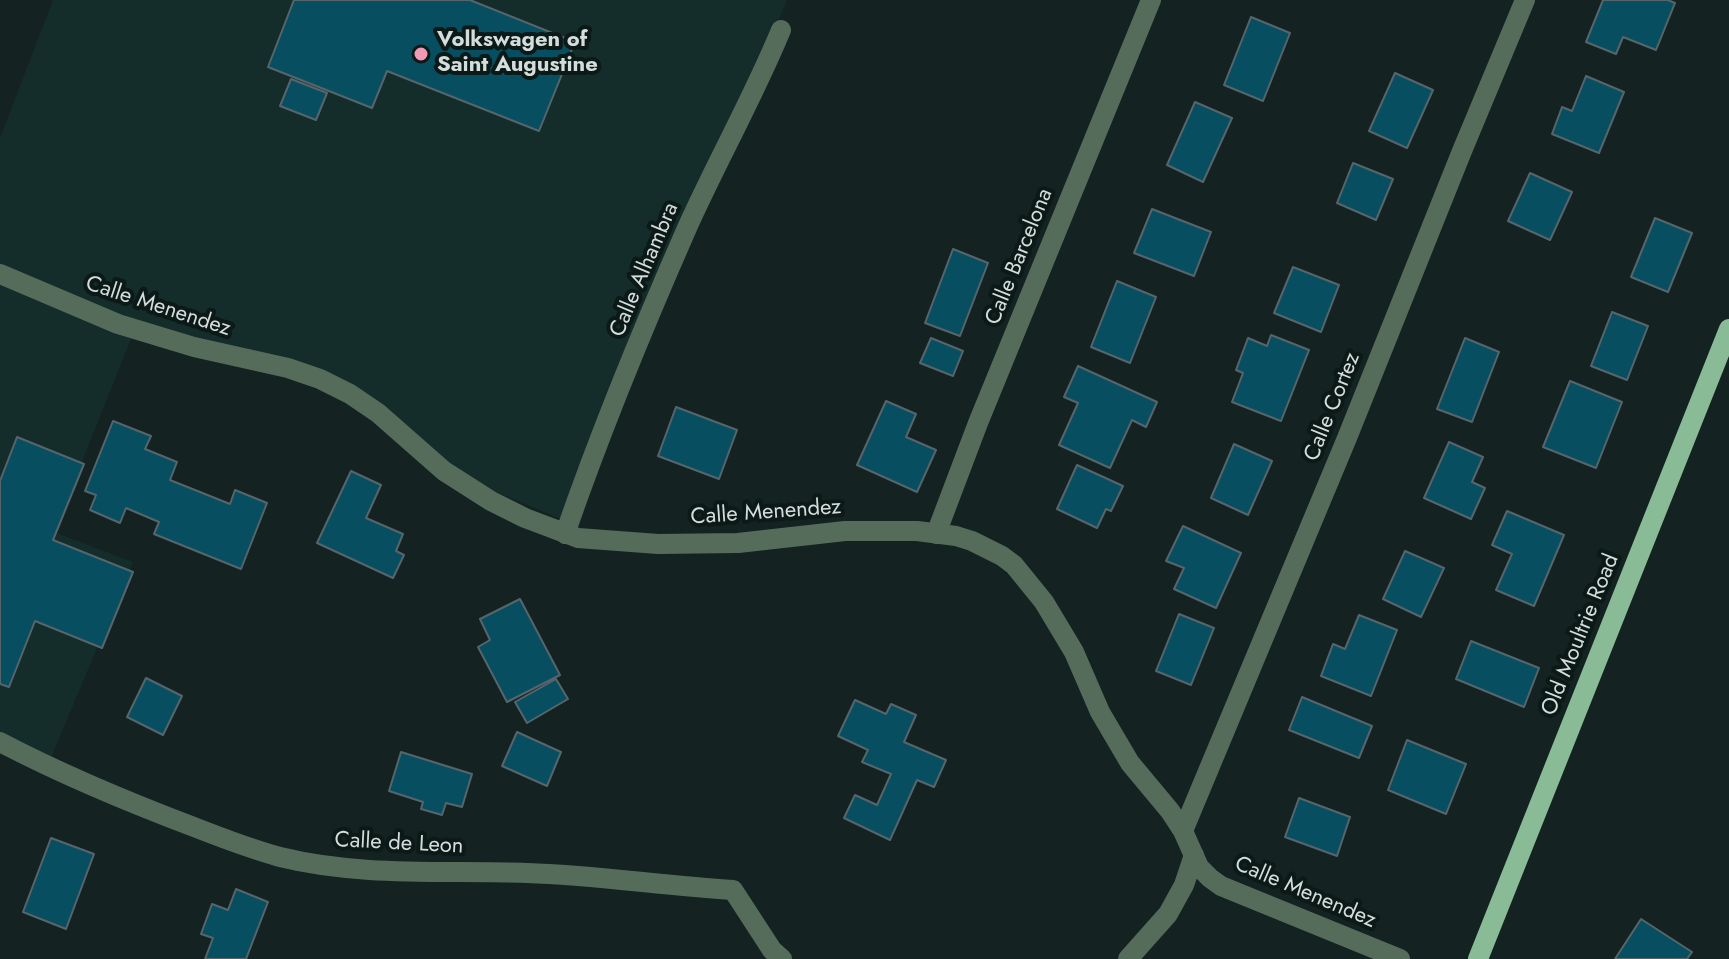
<!DOCTYPE html>
<style>
body{margin:0}
canvas{display:block;background:#142221}
</style>
<canvas width="1729" height="959"></canvas>
<script>
const ctx = document.querySelector('canvas').getContext('2d');
ctx.lineJoin = 'round';
function fillPath(path, color) { ctx.fillStyle = color; ctx.fill(path, 'evenodd'); }
function strokePath(path, color, width, dash) { ctx.strokeStyle = color; ctx.lineWidth = width; ctx.lineCap = dash ? 'butt' : 'round'; ctx.setLineDash(dash || []); ctx.stroke(path); }
function write(font, color, halo, rows, align = 'center') {
  ctx.font = font + ' Jost,sans-serif'; ctx.lineWidth = 8; ctx.setLineDash([]); ctx.textBaseline = 'middle'; ctx.strokeStyle = halo; ctx.fillStyle = color; for (const [text, x, y, turn = 0] of rows) {
    ctx.save(); ctx.translate(x, y); ctx.rotate((+turn || 0) * Math.PI / 180); ctx.textAlign = isNaN(turn) ? turn : align; if (halo) ctx.strokeText(text, 0, 0); ctx.fillText(text, 0, 0); ctx.restore();
  }
}
fillPath(new Path2D(`
 M53 0H787L570 523 442 469 318 371 137 324 54 532 133 562 48 765 0 747V138Z`), '#142c2a');
const building = new Path2D(`
 M294 0H470L575 42 539 131 387 71 372 108 268 67Z
 M1603 0H1668L1675 3 1656 50 1623 37 1616 54 1586 42Z
 M1251 17 1290 33 1263 101 1224 85Z
 M1395 73 1433 90 1407 148 1369 131Z
 M1586 76 1624 92 1599 153 1552 134 1562 107 1572 111Z
 M291 79 327 93 316 120 280 106Z
 M1195 102 1232 118 1203 182 1167 165Z
 M1353 163 1393 179 1376 220 1337 203Z
 M1530 173 1572 192 1550 240 1508 221Z
 M1152 209 1211 232 1194 276 1134 253Z
 M1655 218 1692 233 1668 292 1631 277Z
 M953 249 988 263 960 336 925 323Z
 M1293 267 1339 285 1321 332 1274 313Z
 M1117 281 1156 297 1130 363 1091 347Z
 M1612 312 1648 326 1627 380 1591 366Z
 M1271 335 1309 350 1281 421 1232 402 1243 373 1236 370 1248 338 1267 346Z
 M931 338 963 351 953 376 920 363Z
 M1465 338 1499 352 1472 422 1437 409Z
 M1078 366 1157 402 1146 427 1132 420 1110 468 1059 445 1078 403 1064 397Z
 M1570 381 1622 402 1596 468 1543 447Z
 M886 401 916 414 906 437 936 450 917 492 857 465Z
 M676 407 737 430 719 479 658 456Z
 M113 421 151 436 145 449 177 462 170 480 230 504 235 490 267 503 241 569 154 534 159 522 126 508 120 523 90 510 96 495 85 491Z
 M17 437 84 464 53 540 133 572 102 648 35 621 9 687 0 684V481Z
 M1449 442 1483 457 1472 482 1485 488 1471 519 1424 498Z
 M1234 444 1272 461 1248 515 1211 498Z
 M1077 465 1123 486 1111 511 1106 509 1097 528 1057 509Z
 M351 471 381 485 366 518 403 534 396 551 404 555 393 578 317 543Z
 M1507 511 1564 535 1534 606 1496 590 1512 554 1492 545Z
 M1183 526 1241 553 1216 608 1174 589 1184 568 1166 561Z
 M1405 551 1444 568 1421 617 1383 599Z
 M520 599 560 675 507 702 478 647 490 640 480 619Z
 M1179 614 1214 628 1191 685 1156 671Z
 M1359 615 1397 630 1371 696 1321 676 1333 644 1345 649Z
 M1471 641 1539 668 1524 707 1456 679Z
 M146 678 182 696 163 735 127 717Z
 M556 679 568 699 527 723 515 702Z
 M1302 697 1372 726 1359 758 1289 730Z
 M855 700 886 714 891 704 916 715 904 742 946 760 934 787 917 780 890 840 844 818 855 795 877 805 891 774 862 762 868 750 838 736Z
 M517 732 561 752 547 786 502 766Z
 M1407 740 1466 764 1446 814 1388 790Z
 M401 752 472 774 462 807 446 803 442 815 421 809 423 802 389 791Z
 M1299 798 1350 817 1337 856 1285 837Z
 M51 838 94 854 66 929 23 912Z
 M236 889 268 902 246 959H205L213 938 201 934 212 904 228 910Z
 M1641 919 1692 952 1687 959H1615Z`);
fillPath(building, '#074e61');
strokePath(building, '#56656b', 2);
strokePath(new Path2D(`
 M0 274 118 324 194 347 288 368 320 379 350 394 378 413 444 471 491 501 525 518 578 538 658 544 738 543 845 531H917L956 536 972 541 1002 556 1014 565 1044 602 1074 652 1100 712 1130 763 1170 811 1183 831 1199 867 1210 878 1221 886 1400 959
 M565 534C601 430 643 328 687 228 717 161 753 98 781 30
 M936 534 978 423 1151 0
 M0 742C63 775 128 802 194 827 222 838 251 849 280 857 361 877 445 870 527 873 596 875 664 886 733 890L772 950 782 959
 M1183 831 1347 438 1462 151 1525 0
 M1128 959 1168 914 1184 885 1194 855`), '#556c5b', 20);
strokePath(new Path2D(`
 M1478 959 1729 329`), '#89bb97', 20);
for (const [x, y, r, color] of [
 [421,54,8,"#f09ab6"]
]) { const dot = new Path2D(); dot.arc(x, y, r, 0, 2 * Math.PI); ctx.fillStyle = color; ctx.fill(dot); strokePath(dot, '#0b1917', 3); }
write('bold 22px', '#d4dddc', '#0b1917', [
 ["Volkswagen of",437,41],
 ["Saint Augustine",437,66]
], 'left');
write('22px', '#d4dddc', '#0b1917', [
 ["Calle Barcelona",1020,257,-68],
 ["Calle Alhambra",645,270,-67],
 ["Calle Menendez",158,307,18],
 ["Calle Cortez",1333,407,-68],
 ["Calle Menendez",766,513,-4],
 ["Old Moultrie Road",1581,635,-68],
 ["Calle de Leon",399,844,3],
 ["Calle Menendez",1305,893,23]
]);
</script>
